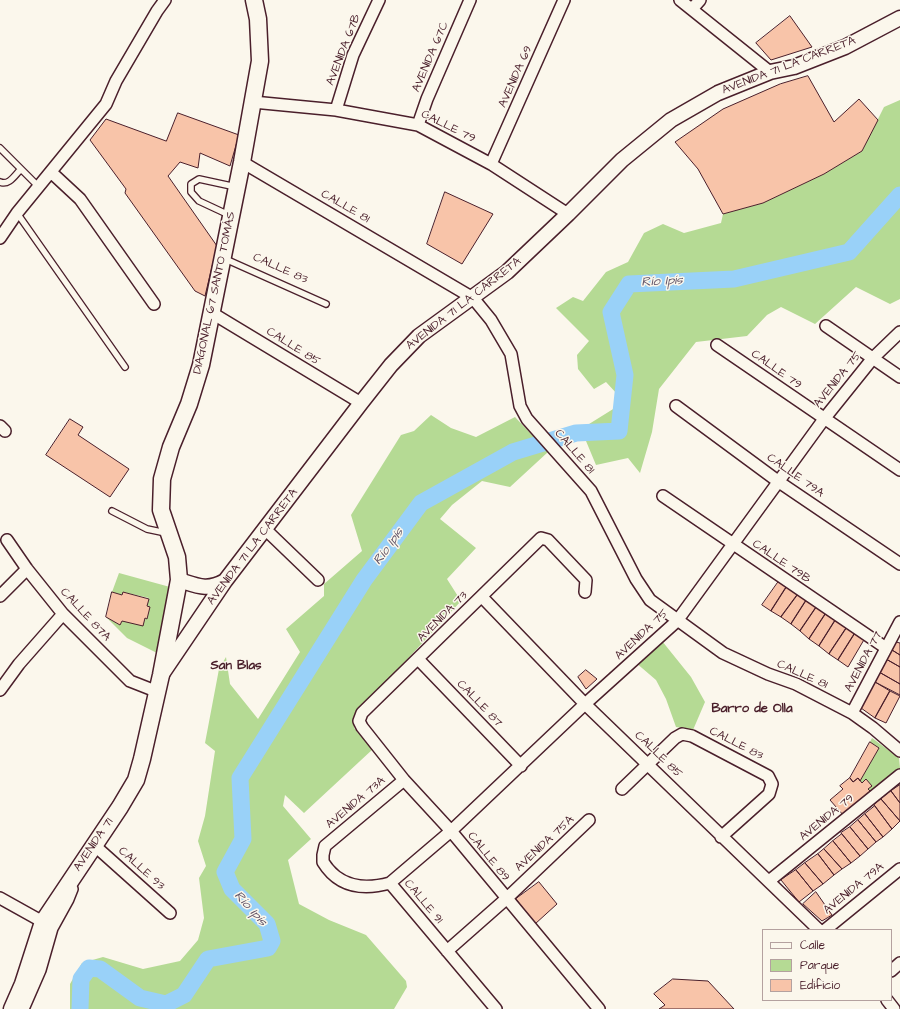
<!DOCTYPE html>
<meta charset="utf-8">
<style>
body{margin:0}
#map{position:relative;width:900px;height:1009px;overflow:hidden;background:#fbf7ec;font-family:"Architects Daughter",sans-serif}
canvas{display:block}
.legend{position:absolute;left:762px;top:929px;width:130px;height:72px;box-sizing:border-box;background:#fbf7ec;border:1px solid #b4a19f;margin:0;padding:5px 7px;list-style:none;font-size:12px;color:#4a1f2b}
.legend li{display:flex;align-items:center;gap:8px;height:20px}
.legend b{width:20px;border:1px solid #b4a19f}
</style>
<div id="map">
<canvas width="900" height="1009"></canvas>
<ul class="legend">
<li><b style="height:5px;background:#fbf7ec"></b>Calle</li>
<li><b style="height:11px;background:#b5da94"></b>Parque</li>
<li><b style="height:11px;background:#f8c4a9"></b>Edificio</li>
</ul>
</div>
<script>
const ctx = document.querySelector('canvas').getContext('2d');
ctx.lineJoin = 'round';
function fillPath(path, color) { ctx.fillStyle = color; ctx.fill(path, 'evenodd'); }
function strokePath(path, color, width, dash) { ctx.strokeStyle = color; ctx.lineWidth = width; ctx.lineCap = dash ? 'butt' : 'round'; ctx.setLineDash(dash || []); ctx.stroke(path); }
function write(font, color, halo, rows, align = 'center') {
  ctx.font = font + ' "Architects Daughter",sans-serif'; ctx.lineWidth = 3; ctx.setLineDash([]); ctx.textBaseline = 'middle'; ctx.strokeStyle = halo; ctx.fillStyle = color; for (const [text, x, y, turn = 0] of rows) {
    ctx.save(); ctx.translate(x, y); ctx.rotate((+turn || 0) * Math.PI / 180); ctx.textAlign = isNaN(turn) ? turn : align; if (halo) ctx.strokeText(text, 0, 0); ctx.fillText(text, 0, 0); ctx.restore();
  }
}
fillPath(new Path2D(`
 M900 100V299L890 304 856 287 815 324 781 307 767 315 747 336 696 342 659 389 652 432 640 473 628 458 596 465 581 429 618 406V395L606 382 594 389 578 369 577 355 589 341 556 308 573 297 583 301 606 272 628 262 644 233 663 224 684 233 721 223 723 214 763 203 824 174 862 151 884 107Z
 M431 415 451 428 476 437 515 417 548 452 510 487 482 481 452 505 440 519 476 548 447 579 461 601 354 717V728L373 749 304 813 285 795 283 806 311 839 288 860 299 904 329 920 366 935 406 981 407 987 394 1009H70V984L82 963 103 957 143 969 180 961 198 940 204 918 199 878 206 866 198 841 205 816 215 751 205 743 219 669 226 657 230 684 258 719 300 652 286 629 324 596V584L362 551 351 515 401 435 414 431Z
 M119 573 170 587 157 653 127 638 106 617 120 625 122 621 147 619 150 607 147 606 149 598 123 592 122 595 112 592Z
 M658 636 691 677 705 702 693 730 676 727 666 699 656 680 635 662Z
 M872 738 899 758 900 768 872 793 868 789 871 786 866 779 862 783 860 781 879 748 870 742Z`), '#b5da94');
strokePath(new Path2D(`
 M80 1009 81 979 89 968 100 969 140 998 166 1004 184 995 208 959 268 948 272 941 267 924 232 889 225 872 243 839 240 778 364 580 421 503 513 452 576 433 619 431 625 375 611 312 629 284 734 279 849 252 900 195`), '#99d1f8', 17);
const building = new Path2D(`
 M790 16 812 47 771 60 756 43Z
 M808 76 834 122 859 99 878 120 862 151 824 174 763 203 723 214 698 169 675 142 723 109 780 84Z
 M178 113 239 135 230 166 200 153 198 168 180 162 168 176 217 246 205 296 195 291 125 193 126 189 90 140 106 119 166 141Z
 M445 192 493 214 462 264 427 244Z
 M70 419 83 427 78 435 129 469 110 497 46 455Z
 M779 581 787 586 771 611 762 605Z
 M787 586 798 594 781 617 771 611Z
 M112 592 122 595 123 592 149 599 147 606 150 607 147 619 145 618 143 626 122 621 120 625 106 617Z
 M798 594 807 599 791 624 781 617Z
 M807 599 817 606 800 631 791 624Z
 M817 606 826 613 809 639 800 631Z
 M826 613 836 619 819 646 809 639Z
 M836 619 847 627 829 654 819 646Z
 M847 627 855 633 838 660 829 654Z
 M855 633 865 638 848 667 838 660Z
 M896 642 900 643V655L892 650Z
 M892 650 900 655V667L886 659Z
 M886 659 900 667V684L879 672Z
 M586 670 597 679 586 689 578 677Z
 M879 672 900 684V695L875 682Z
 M875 682 890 691 875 718 861 708Z
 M890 691 900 696 886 723 875 718Z
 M870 742 879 748 860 781 858 778 853 782 850 778Z
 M850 778 853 782 858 778 862 783 866 779 872 786 868 789 872 793 844 816 830 800 843 789 840 786Z
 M900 785V803L891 791Z
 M891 791 900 803V821L881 799Z
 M881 799 900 821 892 829 874 805Z
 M875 806 892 829 883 837 865 814Z
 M865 814 883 837 876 842 858 820Z
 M858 820 876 842 868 849 850 827Z
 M850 827 868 849 860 856 841 833Z
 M842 834 860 856 851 863 833 841Z
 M833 841 851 863 842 869 824 849Z
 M824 849 842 869 834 875 818 854Z
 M818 854 834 875 823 884 805 863Z
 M805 863 823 884 813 891 796 870Z
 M796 870 813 891 799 902 781 880Z
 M539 882 557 904 535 924 516 899Z
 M816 892 832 915 822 921 803 904Z
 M673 979 708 981 734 1009H659L665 1005 654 994Z`);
fillPath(building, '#f8c4a9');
strokePath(building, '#4a1f2b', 1);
const service = new Path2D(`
 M0 148 39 187
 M0 182C9 186 15 175 21 169
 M17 213 125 367
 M229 215 199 201 191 192V184L199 179 236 187
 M223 258 326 304
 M112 511 147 529 166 533`);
const minor = new Path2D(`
 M680 0 770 72
 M692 9 700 0
 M253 102 336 110 418 125 491 164 568 214
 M336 110 353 55 379 0
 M418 125 427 99 470 0
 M242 162 473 298 491 320 511 354 520 406 527 419 591 491 636 579 650 600 723 653 768 674 796 684 852 713 873 728 900 751
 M491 164 564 0
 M52 173 80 199 154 304
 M0 238 17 213 106 104 116 81 157 11 165 0
 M212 313 361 403
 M826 326 900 377
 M717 345 900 470
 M676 406 779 482 900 564
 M0 426 5 431
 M663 496 886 648
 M265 529 318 580
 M7 540 27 569 63 614 130 681 158 692
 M585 592 586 580 548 540 541 538 362 713 359 721 362 727 404 780 451 831 599 1009
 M0 596 27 569
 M482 597 585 704 819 930
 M419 660 521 766
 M0 690 19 664 63 614
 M852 713 900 622
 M404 780 325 846 323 855V862C339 888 364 890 390 883L496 1009
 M622 789 675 738 682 734 692 736 768 776 772 784 769 794 721 837
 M94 845 170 913
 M769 881 900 775
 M390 883 451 831 585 704 677 621 824 419 873 358 900 332
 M0 898 43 922
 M825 930 900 869
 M447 951 506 899 589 820
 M891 971 900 963
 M887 1000 894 1009
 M23 1009 40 970 52 928 68 899 72 889 69 884`);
const tertiary = new Path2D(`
 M179 580C198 586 207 591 225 581
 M162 674 225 581 361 403 391 365 419 336 507 272 568 214 622 160 671 120 718 93 770 72 794 67 845 47 900 18`);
const secondary = new Path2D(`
 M12 1009 23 984 43 922 120 807 136 780 142 759 161 675 179 580 177 557 161 510 162 479 171 447 189 404 201 365 242 162 260 61 258 19 254 0`);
strokePath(service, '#4a1f2b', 8);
strokePath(minor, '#4a1f2b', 14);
strokePath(tertiary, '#4a1f2b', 17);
strokePath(secondary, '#4a1f2b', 19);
strokePath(service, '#fbf7ec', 5.5);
strokePath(minor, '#fbf7ec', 11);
strokePath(tertiary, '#fbf7ec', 14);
strokePath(secondary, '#fbf7ec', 16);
write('12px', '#4a1f2b', '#fbf7ec', [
 ["AVENIDA 67B",344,50,-69],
 ["AVENIDA 67C",431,57,-67],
 ["AVENIDA 71 LA CARRETA",789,66,-21],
 ["AVENIDA 69",516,77,-66],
 ["CALLE 79",448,127,26],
 ["CALLE 81",345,207,30],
 ["CALLE 83",280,269,24],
 ["DIAGONAL 67 SANTO TOMÁS",215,293,-78],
 ["AVENIDA 71 LA CARRETA",464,304,-38],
 ["CALLE 85",293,347,32],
 ["CALLE 79",776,370,35],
 ["AVENIDA 75",838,380,-51],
 ["CALLE 81",574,452,49],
 ["CALLE 79A",795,476,35],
 ["AVENIDA 71 LA CARRETA",253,547,-53],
 ["CALLE 79B",781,562,34],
 ["CALLE 87A",85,615,47],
 ["AVENIDA 73",443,617,-45],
 ["AVENIDA 75",642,635,-43],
 ["AVENIDA 77",864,662,-62],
 ["CALLE 81",802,675,24],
 ["CALLE 87",479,704,46],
 ["CALLE 83",736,744,27],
 ["CALLE 85",658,755,44],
 ["AVENIDA 73A",356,803,-40],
 ["AVENIDA 79",827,818,-39],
 ["AVENIDA 75A",545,844,-43],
 ["AVENIDA 71",94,845,-56],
 ["CALLE 89",488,857,51],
 ["CALLE 93",141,869,42],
 ["AVENIDA 79A",854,889,-39],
 ["CALLE 91",423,902,50]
]);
write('italic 13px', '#625468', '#fbf7ec', [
 ["Río Ipís",662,282,-3],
 ["Río Ipís",389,547,-54],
 ["Río Ipís",250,909,48]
]);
write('bold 13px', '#4a1f2b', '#fbf7ec', [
 ["San Blas",236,666],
 ["Barro de Olla",752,709]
]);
</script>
